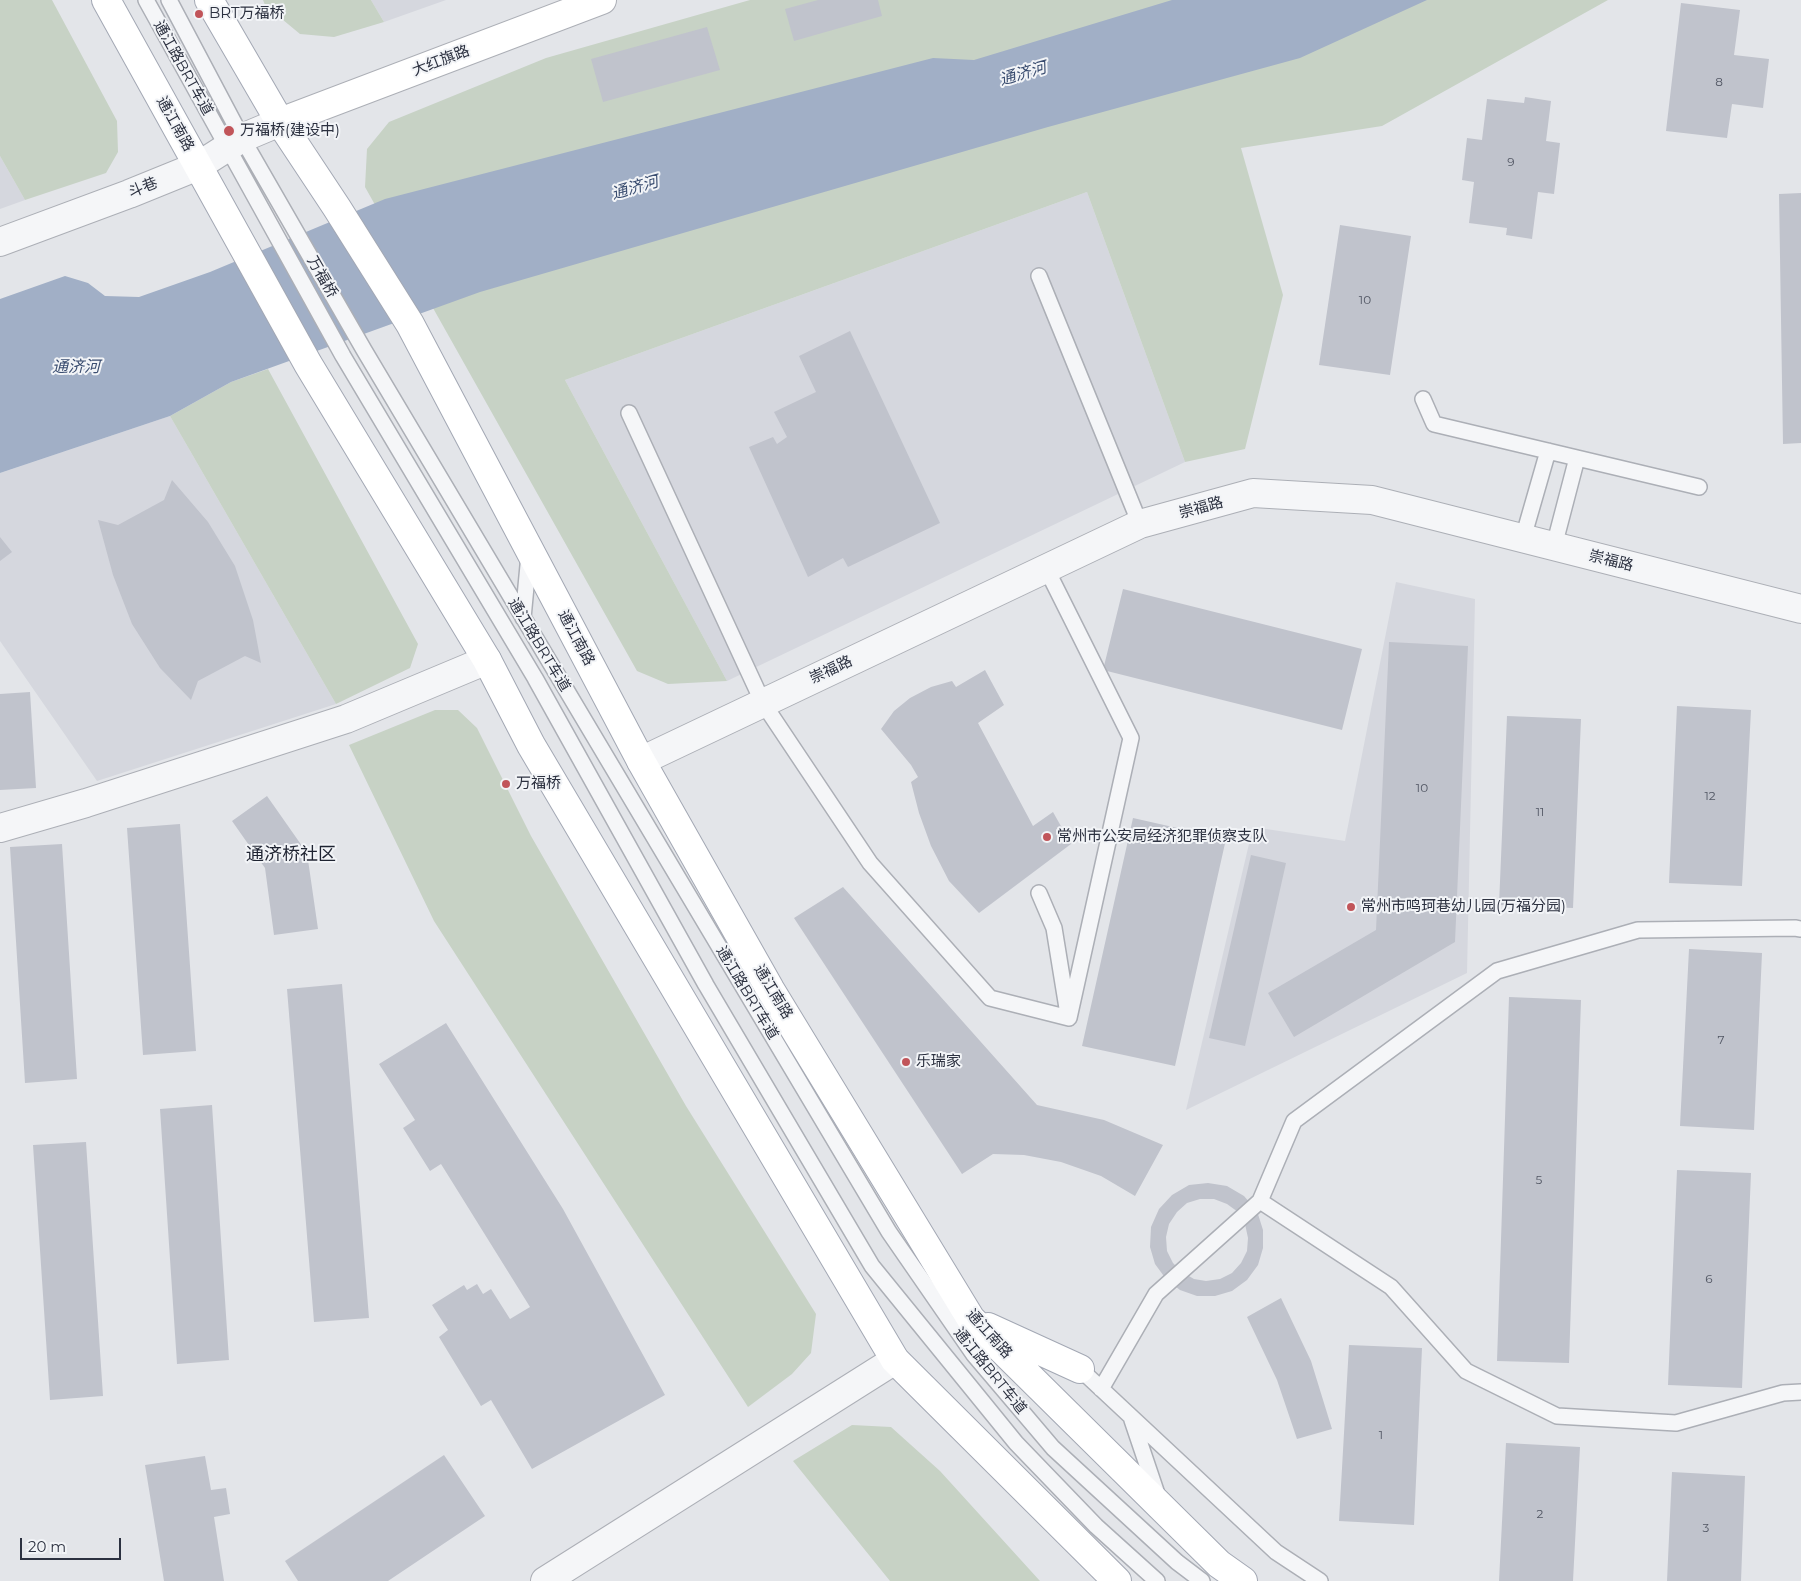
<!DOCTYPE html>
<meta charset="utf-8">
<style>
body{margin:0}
#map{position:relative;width:1801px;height:1581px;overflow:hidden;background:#e3e5e9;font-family:Montserrat,sans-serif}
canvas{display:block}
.scale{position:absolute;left:20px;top:1538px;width:101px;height:22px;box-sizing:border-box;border:2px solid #2c3140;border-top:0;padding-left:6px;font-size:15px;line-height:18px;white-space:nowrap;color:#2c3140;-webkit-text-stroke:4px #f2f4f7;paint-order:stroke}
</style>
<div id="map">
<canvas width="1801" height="1581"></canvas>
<div class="scale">20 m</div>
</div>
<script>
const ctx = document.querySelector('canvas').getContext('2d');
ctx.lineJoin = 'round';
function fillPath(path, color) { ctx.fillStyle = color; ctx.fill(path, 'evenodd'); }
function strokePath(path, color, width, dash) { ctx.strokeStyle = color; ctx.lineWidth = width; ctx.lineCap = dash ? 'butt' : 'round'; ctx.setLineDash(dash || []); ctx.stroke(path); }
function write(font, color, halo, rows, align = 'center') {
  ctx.font = font + ' Montserrat,"Noto Sans SC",sans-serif'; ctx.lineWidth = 4; ctx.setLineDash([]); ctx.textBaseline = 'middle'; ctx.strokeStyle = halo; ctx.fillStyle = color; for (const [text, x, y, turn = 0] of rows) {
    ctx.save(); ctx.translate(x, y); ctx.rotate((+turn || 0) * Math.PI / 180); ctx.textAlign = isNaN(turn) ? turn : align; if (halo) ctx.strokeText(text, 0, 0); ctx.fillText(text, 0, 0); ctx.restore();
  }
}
fillPath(new Path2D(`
 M371 0H446L384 22Z
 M0 156 25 200 0 209Z
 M1087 192 1185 462 727 681 565 380Z
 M170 416 336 704 97 781 0 641V473Z
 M1396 582 1475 599 1467 973 1186 1110 1253 827 1345 841Z`), '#d5d7de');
fillPath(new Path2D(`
 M0 0H52L117 121 118 152 106 173 25 200 0 156Z
 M263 0H371L384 22 334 37 300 34 265 5Z
 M750 0H1608L1382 126 1241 148 1283 295 1245 449 1185 462 1087 192 565 380 727 681 668 684 637 671 365 187 367 149 389 122 546 58Z
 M268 369 418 644 410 668 336 704 170 416 231 382Z
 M435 710H458L477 728 531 836 686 1106 816 1314 811 1353 792 1374 748 1407 434 921 349 745Z
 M852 1425 891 1427 940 1471 1040 1581H890L793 1461Z`), '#c7d2c5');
fillPath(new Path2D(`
 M1172 0H1427L1300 58 1048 127 480 292 231 382 170 416 0 473V299L65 276 88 283 105 296 139 297 210 272 385 199 933 58 974 60Z`), '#a1afc6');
fillPath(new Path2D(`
 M818 0H878L882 16 794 41 785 9Z
 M1681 3 1740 10 1734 55 1769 59 1763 108 1732 104 1727 138 1666 131Z
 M707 27 720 70 603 102 591 59Z
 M1525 97 1551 101 1546 141 1560 143 1554 194 1538 192 1532 239 1506 235 1507 228 1469 223 1474 182 1462 180 1467 138 1482 140 1487 99 1524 103Z
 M1801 193V443L1783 444 1779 194Z
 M1340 225 1411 236 1390 375 1319 365Z
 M850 331 940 523 848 567 843 558 808 577 749 447 773 437 777 444 787 437 774 412 816 392 799 356Z
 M172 480 208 522 235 566 253 620 261 663 245 656 198 681 191 700 160 668 132 624 113 575 98 520 118 525 164 500Z
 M0 537 12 552 0 561Z
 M1123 589 1362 649 1342 730 1103 670Z
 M1389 642 1468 646 1455 942 1294 1037 1268 993 1376 930Z
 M985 670 1004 705 978 723 1033 826 1053 812 1071 844 979 913 949 881 931 846 919 813 911 782 918 777 911 765 881 729 894 711 910 698 931 687 952 681 956 687Z
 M30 692 36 788 0 790V694Z
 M1677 706 1751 710 1742 886 1669 883Z
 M1507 716 1581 719 1573 908 1499 905Z
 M267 796 307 853 318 929 274 935 265 868 232 821Z
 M1133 818 1226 839 1175 1066 1082 1046Z
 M180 824 196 1051 143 1055 127 828Z
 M62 844 77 1079 25 1083 10 847Z
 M1251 855 1286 863 1245 1046 1209 1038Z
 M843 887 1037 1105 1104 1120 1163 1145 1135 1196 1101 1176 1061 1162 1024 1155 993 1154 962 1174 794 918Z
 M1689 949 1762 953 1754 1130 1680 1126Z
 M342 984 369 1318 314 1322 287 989Z
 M1509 997 1581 1000 1569 1363 1497 1361Z
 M446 1023 563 1209 665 1395 532 1469 491 1400 481 1406 439 1337 448 1330 432 1305 464 1285 467 1290 477 1284 483 1294 491 1289 510 1319 530 1307 441 1164 430 1171 403 1128 415 1120 379 1064Z
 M212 1105 229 1360 177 1364 160 1109Z
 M86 1142 103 1396 50 1400 33 1145Z
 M1677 1170 1751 1173 1742 1388 1668 1385Z
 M1208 1183 1227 1186 1244 1196 1257 1211 1263 1230V1248L1258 1265 1247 1280 1232 1291 1215 1296H1197L1180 1290 1166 1279 1155 1264 1150 1247 1151 1227 1159 1209 1172 1195 1189 1185ZM1200 1199H1214L1227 1204 1238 1212 1245 1224 1248 1238 1247 1251 1241 1263 1232 1273 1220 1279 1206 1281 1194 1279 1182 1272 1173 1263 1167 1251 1166 1237 1169 1224 1177 1212 1187 1203Z
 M1281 1298 1311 1361 1332 1429 1297 1439 1277 1380 1247 1317Z
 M1349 1345 1422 1348 1414 1525 1339 1521Z
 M1506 1443 1580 1447 1573 1581H1499Z
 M444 1455 485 1516 388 1581H298L285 1561Z
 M205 1456 211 1490 226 1488 230 1514 214 1517 224 1581H164L145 1465Z
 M1672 1472 1745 1476 1741 1581H1667Z`), '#c0c3cc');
const lane = new Path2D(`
 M146 0 343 356 535 678 706 985 872 1266 1016 1443 1096 1526 1157 1581
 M169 0 242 138 364 350 889 1232 974 1355 1053 1448 1177 1562 1202 1581
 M1039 276 1140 524
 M1423 399 1434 424 1699 487
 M629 413 763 703 870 863 990 998 1069 1018 1131 738 1046 568
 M1523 538 1548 451
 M1554 546 1577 458
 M523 618 529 555
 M1039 893 1054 928 1067 1008
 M1260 1201 1391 1287 1466 1371 1557 1416 1676 1423 1783 1393 1801 1392
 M1080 1369 1276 1552 1320 1581
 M1101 1389 1156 1294 1260 1201 1294 1121 1497 971 1638 930 1795 928 1801 929
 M1132 1420 1158 1497`);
const street = new Path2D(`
 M0 242 129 194 198 166 242 138 280 122
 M641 761 1140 524 1253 493 1372 500 1801 609
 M0 828 86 803 346 719 487 660
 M545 1581 895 1360`);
const secondary = new Path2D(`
 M280 122 602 0`);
const primary = new Path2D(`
 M106 0 308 364 487 660 531 745 895 1360 1117 1581
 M209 0 280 122 337 208 410 324 641 761 770 989 971 1319 1219 1564 1243 1581
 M988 1327 1080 1369`);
strokePath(lane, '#acafb6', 18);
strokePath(street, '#acafb6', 30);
strokePath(secondary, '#acafb6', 30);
strokePath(primary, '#a3a8b4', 30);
strokePath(lane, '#f5f6f8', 15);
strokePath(street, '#f5f6f8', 28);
strokePath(secondary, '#fff', 28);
strokePath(primary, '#fff', 28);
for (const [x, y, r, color] of [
 [199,14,5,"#c1555a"],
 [229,131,6,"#c1555a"],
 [506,784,5,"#c1555a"],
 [1047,837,5,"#c1555a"],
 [1351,907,5,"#c1555a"],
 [906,1062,5,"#c1555a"]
]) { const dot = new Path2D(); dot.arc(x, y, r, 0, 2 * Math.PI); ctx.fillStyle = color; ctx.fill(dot); strokePath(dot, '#f2f4f7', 2); }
write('12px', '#515663', null, [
 ["8",1719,82],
 ["9",1511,162],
 ["10",1365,300],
 ["10",1422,788],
 ["12",1710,796],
 ["11",1540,812],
 ["7",1721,1040],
 ["5",1539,1180],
 ["6",1709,1279],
 ["1",1381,1435],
 ["2",1540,1514],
 ["3",1706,1528]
]);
write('15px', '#2c3140', '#f2f4f7', [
 ["BRT万福桥",209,14],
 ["万福桥(建设中)",240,131],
 ["万福桥",516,784],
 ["常州市公安局经济犯罪侦察支队",1057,837],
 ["常州市鸣珂巷幼儿园(万福分园)",1361,907],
 ["乐瑞家",916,1062]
], 'left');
write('15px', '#2c3140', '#f2f4f7', [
 ["大红旗路",441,61,-21],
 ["通江路BRT车道",183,68,61],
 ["通江南路",175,124,61],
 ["斗巷",143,188,-22],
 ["万福桥",322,277,60],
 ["崇福路",1201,508,-15],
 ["崇福路",1611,561,14],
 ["通江南路",576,638,62],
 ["通江路BRT车道",539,645,59],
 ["崇福路",831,670,-25],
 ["通江南路",773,992,59],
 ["通江路BRT车道",747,993,59],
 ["通江南路",989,1334,48],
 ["通江路BRT车道",990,1371,51]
]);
write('italic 16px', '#3a4d70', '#f2f4f7', [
 ["通济河",1023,74,-16],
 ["通济河",635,188,-16],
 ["通济河",76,367]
]);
write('18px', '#1e2331', '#f2f4f7', [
 ["通济桥社区",291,855]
]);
</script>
